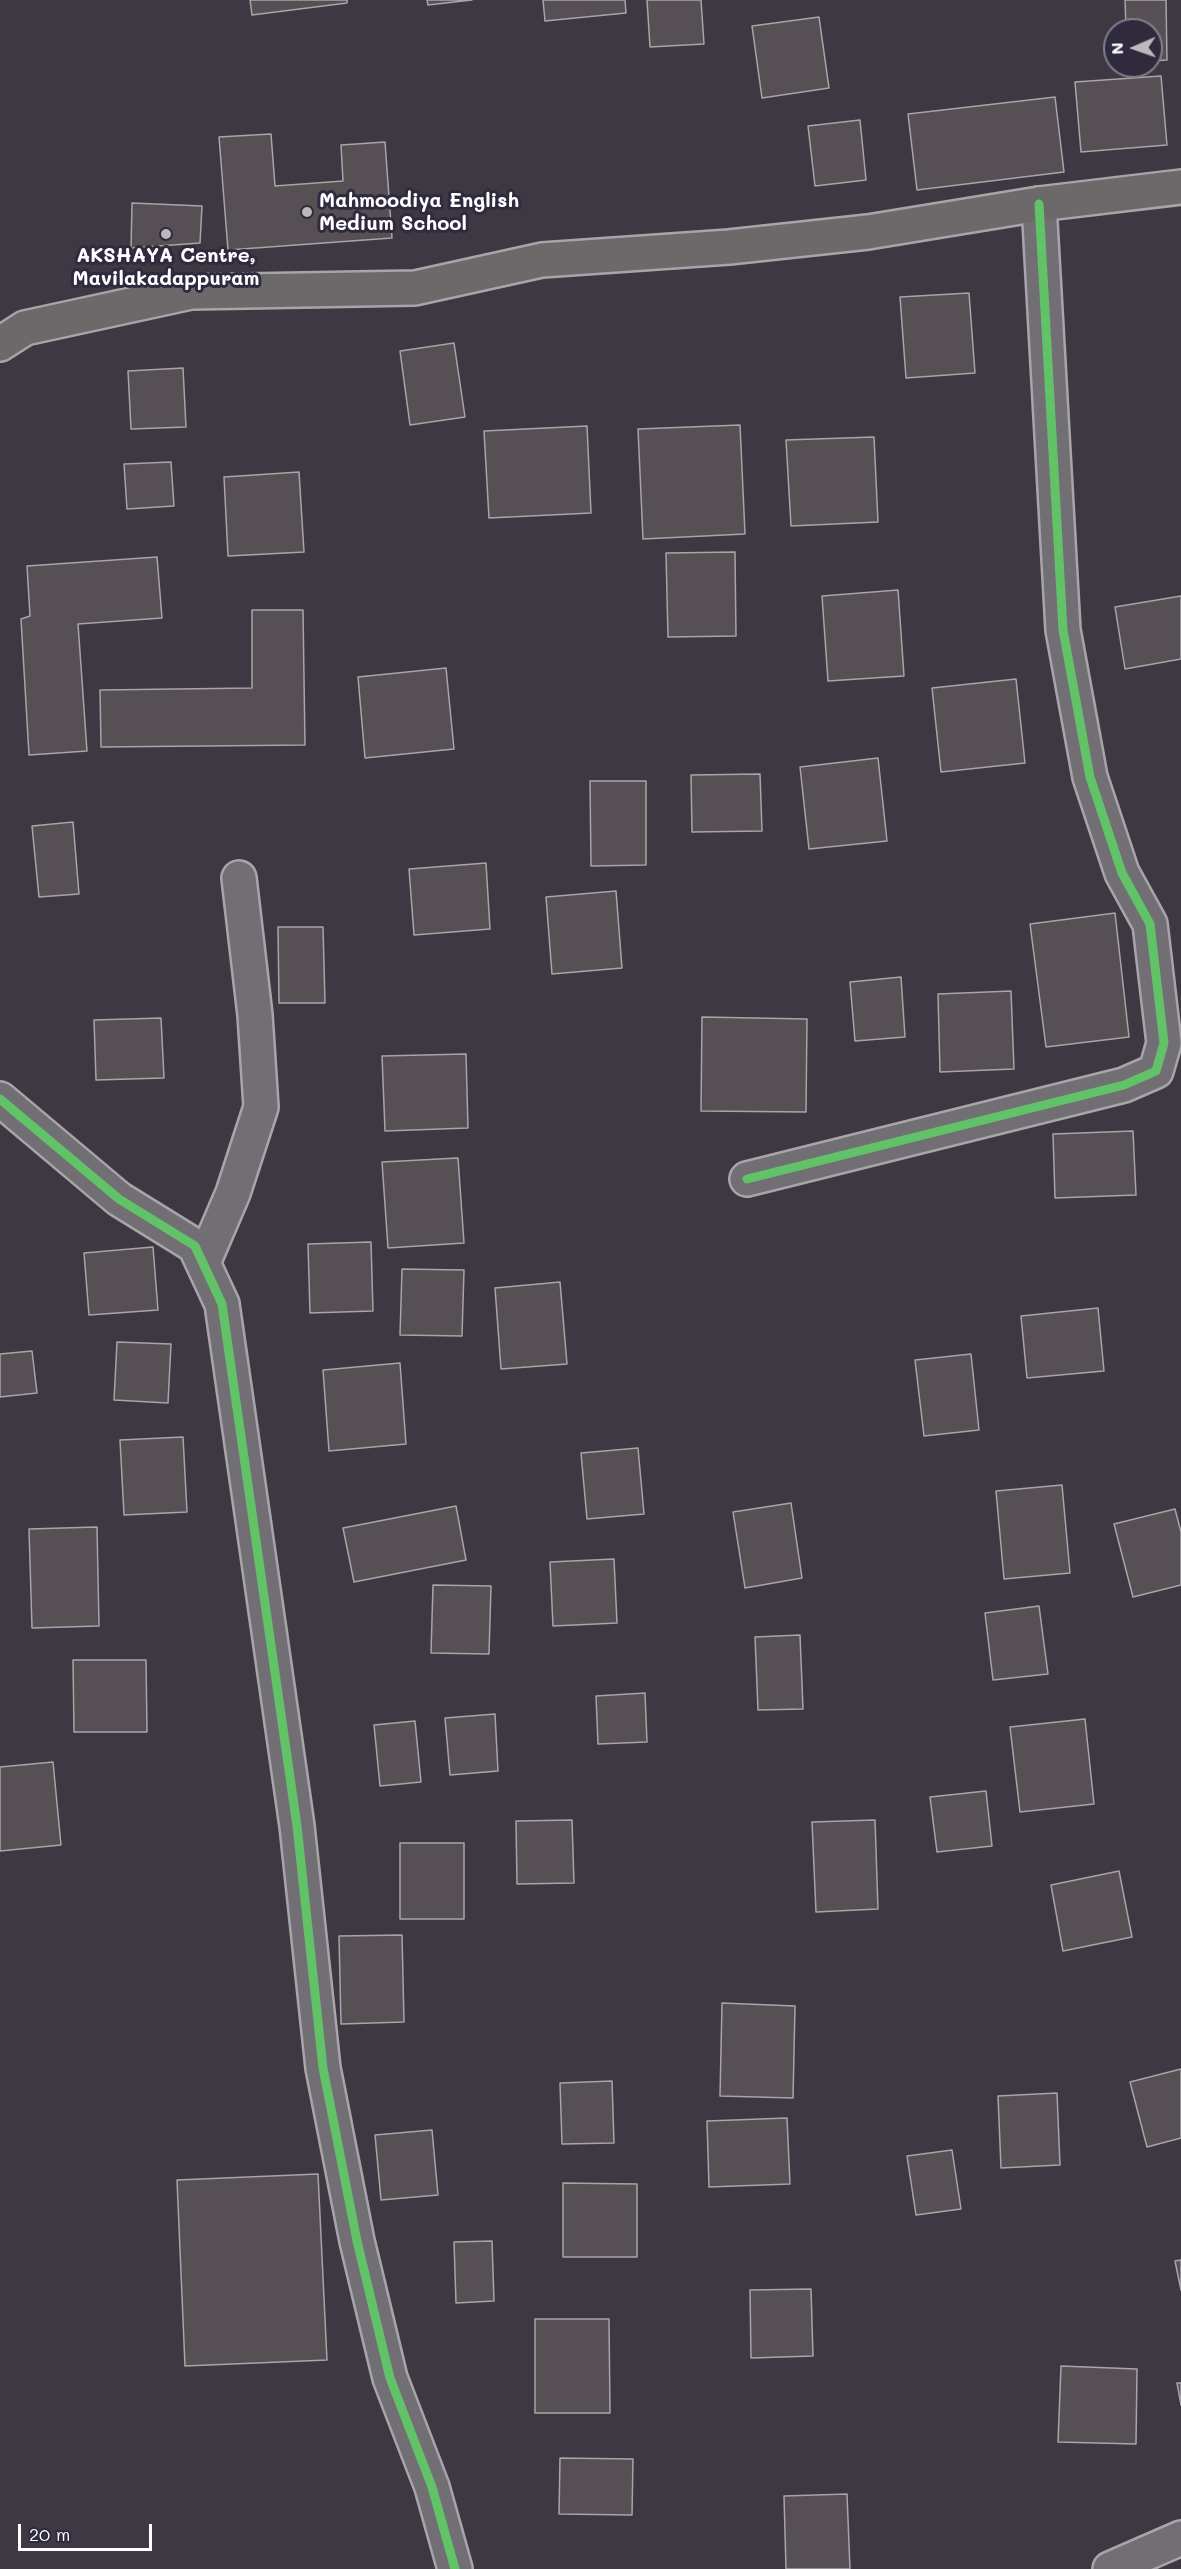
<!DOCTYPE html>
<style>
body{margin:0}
#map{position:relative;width:1181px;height:2569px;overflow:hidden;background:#3d3841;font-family:Mali,sans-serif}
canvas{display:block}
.north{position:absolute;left:1103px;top:18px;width:60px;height:60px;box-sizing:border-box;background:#2f2a3d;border:2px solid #827f8b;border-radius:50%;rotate:268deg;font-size:16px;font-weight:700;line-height:24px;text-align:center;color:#fff}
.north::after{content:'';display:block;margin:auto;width:21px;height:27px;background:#bbb9bc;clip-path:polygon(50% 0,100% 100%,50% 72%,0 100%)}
.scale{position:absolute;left:18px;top:2524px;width:134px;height:27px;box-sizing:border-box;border:3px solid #fff;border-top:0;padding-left:8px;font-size:18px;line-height:21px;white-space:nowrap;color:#fff;-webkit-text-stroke:4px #2f2a3d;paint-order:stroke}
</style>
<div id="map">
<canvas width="1181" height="2569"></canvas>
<div class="north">N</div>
<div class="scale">20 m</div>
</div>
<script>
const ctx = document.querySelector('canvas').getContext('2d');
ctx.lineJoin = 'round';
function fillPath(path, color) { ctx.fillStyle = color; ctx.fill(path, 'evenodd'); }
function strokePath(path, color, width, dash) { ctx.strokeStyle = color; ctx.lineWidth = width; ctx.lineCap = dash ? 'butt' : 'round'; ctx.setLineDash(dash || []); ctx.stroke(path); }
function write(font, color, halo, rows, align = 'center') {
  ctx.font = font + ' Mali,sans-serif'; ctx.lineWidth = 6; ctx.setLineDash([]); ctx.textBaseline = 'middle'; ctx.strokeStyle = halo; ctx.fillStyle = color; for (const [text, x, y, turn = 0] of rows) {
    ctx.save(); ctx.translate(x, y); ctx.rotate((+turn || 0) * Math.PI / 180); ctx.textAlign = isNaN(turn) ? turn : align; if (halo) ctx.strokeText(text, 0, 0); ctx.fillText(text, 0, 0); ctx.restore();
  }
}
const building = new Path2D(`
 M250 0H347V3L252 15Z
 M427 0H472L428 5Z
 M543 0H625L626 13 545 21Z
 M647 0H701L704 44 650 47Z
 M1125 0H1166L1167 60 1151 61V30H1126Z
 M819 17 829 88 762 98 752 26Z
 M1161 76 1167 145 1081 152 1075 82Z
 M1055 97 1064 172 917 190 908 114Z
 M860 120 866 180 815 186 808 126Z
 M271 134 275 186 343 181 341 145 385 142 392 238 228 250 219 137Z
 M132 203 202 206 200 243 131 248Z
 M969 293 975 373 906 378 900 297Z
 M454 343 465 417 410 425 400 351Z
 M183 368 186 427 131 429 128 371Z
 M740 425 745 534 643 539 638 429Z
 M587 426 591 513 489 518 484 431Z
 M874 437 878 522 791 526 786 440Z
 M171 462 174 506 127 509 124 464Z
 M299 472 304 552 228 556 224 477Z
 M735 552 736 636 668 637 666 553Z
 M157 557 162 618 78 624 87 751 29 755 21 619 30 616 27 566Z
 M898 590 904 676 828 681 822 596Z
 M1181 596V659L1125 669 1115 607Z
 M252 610H303L305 745 101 747 100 690 252 688Z
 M446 668 454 749 365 758 358 677Z
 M1016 679 1025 763 941 772 932 688Z
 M878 758 887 841 809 849 800 767Z
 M760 774 762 831 692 832 691 775Z
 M590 781H646V865L591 866Z
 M73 822 79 894 39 897 32 826Z
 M486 863 490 929 414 935 409 869Z
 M616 891 622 968 552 974 546 897Z
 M1115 913 1129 1037 1046 1047 1030 924Z
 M278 927H323L325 1003H279Z
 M901 977 905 1037 855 1041 850 982Z
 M1011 991 1014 1069 940 1072 938 994Z
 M702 1017 807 1019 806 1112 701 1111Z
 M161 1018 164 1078 96 1080 94 1020Z
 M466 1054 468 1128 385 1131 382 1056Z
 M1133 1131 1136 1195 1055 1198 1053 1134Z
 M458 1158 464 1243 388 1248 382 1162Z
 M371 1242 373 1311 310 1313 308 1244Z
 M153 1247 158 1310 89 1315 84 1253Z
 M402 1269 464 1270 462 1336 400 1335Z
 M560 1282 567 1364 501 1369 495 1288Z
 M1098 1308 1104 1371 1027 1378 1021 1316Z
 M117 1342 171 1344 168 1403 114 1400Z
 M32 1351 37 1393 0 1397V1354Z
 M971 1354 979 1430 924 1436 915 1360Z
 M400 1363 406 1444 329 1451 323 1370Z
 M183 1437 187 1512 124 1515 120 1440Z
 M638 1448 644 1514 587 1519 581 1453Z
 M1062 1485 1070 1573 1004 1579 996 1491Z
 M791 1503 802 1578 745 1588 733 1512Z
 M456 1506 466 1560 354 1582 343 1528Z
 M1175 1509 1181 1532V1585L1133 1597 1114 1524Z
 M97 1527 99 1626 32 1628 29 1529Z
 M614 1559 617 1623 553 1626 550 1562Z
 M433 1585 491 1586 489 1654 431 1653Z
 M1039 1606 1048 1674 993 1680 985 1613Z
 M800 1635 803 1709 758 1710 755 1637Z
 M73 1660H146L147 1732H74Z
 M645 1693 647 1742 598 1744 596 1696Z
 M495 1714 498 1771 450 1775 445 1718Z
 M1085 1719 1094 1804 1020 1812 1010 1727Z
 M415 1721 421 1782 380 1786 374 1725Z
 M53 1762 61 1845 0 1851V1767Z
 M986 1791 992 1846 937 1852 930 1797Z
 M572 1820 574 1883 517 1884 516 1821Z
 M875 1820 878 1909 816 1912 812 1822Z
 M400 1843H464V1919H400Z
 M1119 1871 1132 1937 1063 1951 1051 1885Z
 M402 1935 404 2022 341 2024 339 1936Z
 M722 2003 795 2006 793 2098 720 2096Z
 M1181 2069V2138L1147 2147 1130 2082Z
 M612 2081 614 2143 562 2144 560 2083Z
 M1057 2093 1060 2165 1001 2168 998 2096Z
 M787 2118 790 2184 709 2187 707 2121Z
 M432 2130 438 2195 381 2200 375 2135Z
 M952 2150 961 2209 916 2215 907 2156Z
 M318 2174 327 2360 185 2366 177 2180Z
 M563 2183 637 2184V2257H563Z
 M492 2241 494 2301 456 2303 454 2242Z
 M1181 2260V2290L1175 2261Z
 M811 2289 813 2356 751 2358 750 2290Z
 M535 2319H609L610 2413H535Z
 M1061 2366 1137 2369 1136 2444 1058 2442Z
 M1177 2383H1181V2405Z
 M560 2458 633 2459 632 2515 559 2514Z
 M847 2494 850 2569H786L784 2496Z`);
fillPath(building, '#565055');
strokePath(building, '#a8a5aa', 1.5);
const minor = new Path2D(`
 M0 1099 119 1199 195 1246 222 1304 297 1826 323 2068 357 2241 390 2378 432 2487 455 2569
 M747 1179 1124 1085 1156 1071 1164 1043 1150 924 1122 873 1090 777 1063 630 1039 204
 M203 1263 233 1193 261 1107 255 1015 239 878
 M1110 2569 1181 2538`);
const major = new Path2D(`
 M0 344 25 328 191 292 415 288 542 260 729 247 868 232 1039 204 1181 187`);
strokePath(minor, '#a8a5aa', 38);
strokePath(major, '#a8a5aa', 38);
strokePath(minor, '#716f74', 33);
strokePath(major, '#6c696b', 33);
strokePath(new Path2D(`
 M0 1099 119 1199 195 1246 222 1304 297 1826 323 2068 357 2241 390 2378 432 2487 455 2569
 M747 1179 1124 1085 1156 1071 1164 1043 1150 924 1122 873 1090 777 1063 630 1039 204`), '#61c268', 9);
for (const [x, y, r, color] of [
 [307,212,6,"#bbb9bc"],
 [166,234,6,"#bbb9bc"]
]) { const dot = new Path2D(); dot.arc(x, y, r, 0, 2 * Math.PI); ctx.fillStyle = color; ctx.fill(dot); strokePath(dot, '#2f2a3d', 2); }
write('bold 20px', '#fff', '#2f2a3d', [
 ["Mahmoodiya English",319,201],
 ["Medium School",319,224],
 ["AKSHAYA Centre,",166,256,"center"],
 ["Mavilakadappuram",166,279,"center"]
], 'left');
</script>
